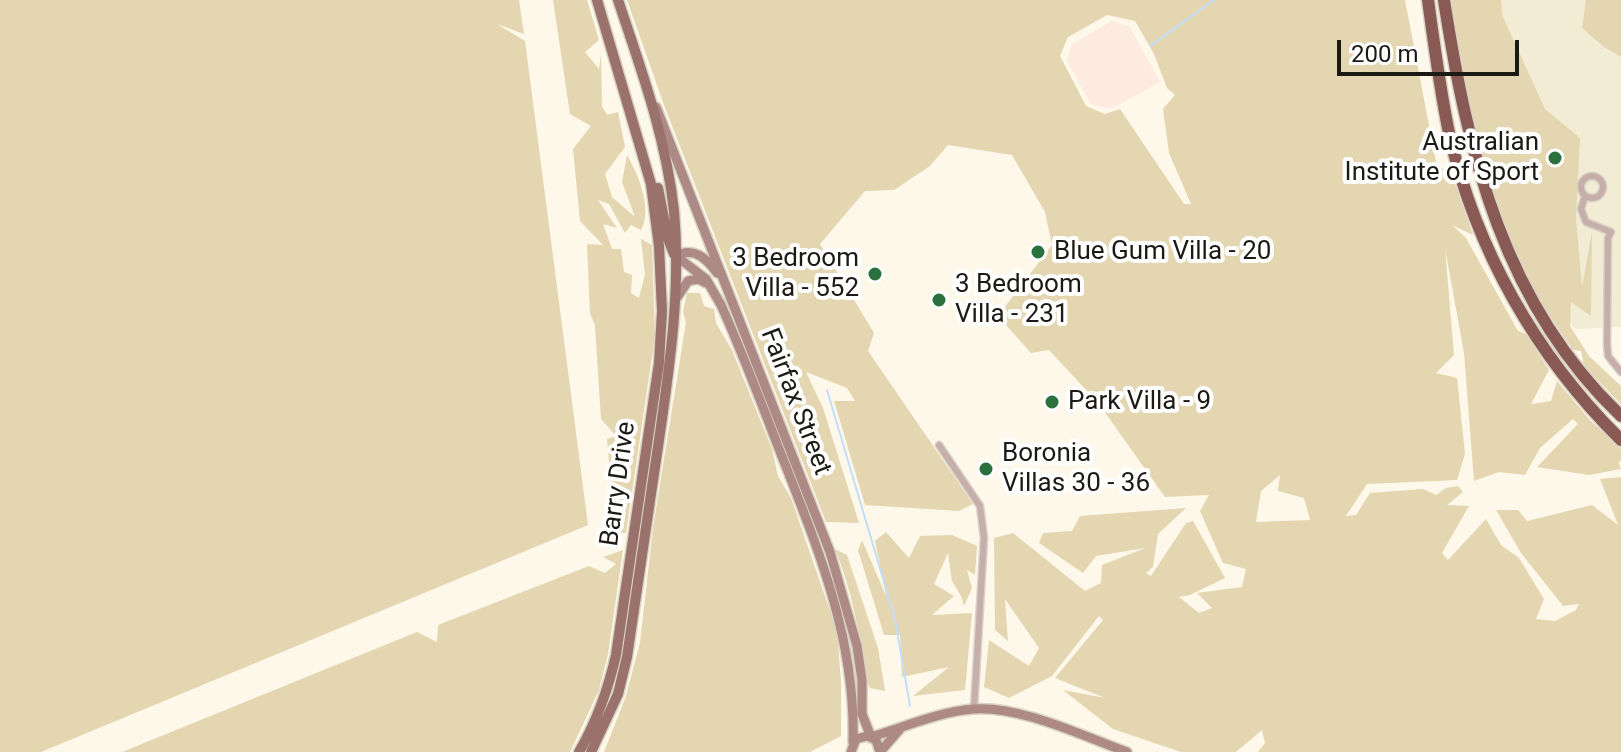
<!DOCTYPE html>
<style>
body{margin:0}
#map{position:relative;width:1621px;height:752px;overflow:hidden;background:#fdf8e9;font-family:Roboto,sans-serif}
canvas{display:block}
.scale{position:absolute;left:1337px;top:40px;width:182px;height:36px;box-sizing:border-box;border:4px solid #1c1a15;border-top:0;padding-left:10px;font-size:24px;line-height:28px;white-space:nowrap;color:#1c1a15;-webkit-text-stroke:6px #fff;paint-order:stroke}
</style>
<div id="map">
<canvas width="1621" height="752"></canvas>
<div class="scale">200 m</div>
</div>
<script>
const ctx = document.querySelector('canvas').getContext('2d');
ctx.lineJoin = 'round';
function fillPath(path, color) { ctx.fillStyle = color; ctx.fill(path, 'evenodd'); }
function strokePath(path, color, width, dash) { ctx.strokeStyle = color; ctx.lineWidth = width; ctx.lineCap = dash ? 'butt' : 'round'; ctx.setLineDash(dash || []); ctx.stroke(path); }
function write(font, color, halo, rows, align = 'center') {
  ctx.font = font + ' Roboto,sans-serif'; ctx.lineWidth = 8; ctx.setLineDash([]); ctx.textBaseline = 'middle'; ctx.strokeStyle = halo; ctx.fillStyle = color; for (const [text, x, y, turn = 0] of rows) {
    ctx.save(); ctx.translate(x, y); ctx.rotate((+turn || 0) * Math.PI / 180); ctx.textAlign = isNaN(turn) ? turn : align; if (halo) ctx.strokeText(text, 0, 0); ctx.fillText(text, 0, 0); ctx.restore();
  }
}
fillPath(new Path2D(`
 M1112 21 1129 26 1160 82 1111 109 1091 104 1067 61 1072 44Z`), '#fdeae0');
fillPath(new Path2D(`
 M1478 0H1621V327L1576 329 1558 317Z`), '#f3ecd5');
fillPath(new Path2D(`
 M0 0H519L524 34 497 24 525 41 588 525 41 752H0Z
 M553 0H587L599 40 585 52 599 69 601 54 602 106 607 115 618 112 625 147 605 174 612 197 635 217 622 182 627 155C638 174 653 209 641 230L631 225 625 233 609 204 598 200 617 228 603 224 612 249H621L624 272 632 275 631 293 639 298 645 274 641 239 652 245 655 336 626 533 615 532 607 439 616 436 601 419 595 326 590 313 587 244 603 245 580 221 573 149 591 126 570 114Z
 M627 0H1405L1436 162 1454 181 1473 235 1452 225 1466 238 1518 331 1526 334 1549 370 1531 404 1551 401 1557 381 1589 419 1621 449V462L1618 461 1621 469 1589 475 1537 467 1578 424 1573 419 1540 448 1525 475 1499 472 1474 481 1464 353 1445 248 1454 355 1436 373 1457 378 1465 454 1457 480 1367 484 1346 516 1356 515 1370 493 1423 489 1436 495 1446 488 1458 486 1463 492 1447 505 1469 506 1442 553 1448 560 1486 519 1501 545 1519 558 1544 599 1536 619 1555 621 1576 610 1579 604 1563 606 1521 553 1496 510H1518L1527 521 1592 505 1618 525 1600 479 1621 477V752H1258L1265 743 1262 730 1236 752H1181L1113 729 1063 690 1105 698 1055 678 1103 620 1099 616 1052 676 1009 698 984 687 989 640 1029 666 1039 648 1005 599 1008 641 995 630 994 538 1013 533 1085 591 1101 583 1102 565 1145 548 1096 556 1083 573 1039 543 1043 533 1072 531 1080 516 1186 508 1158 534 1153 567 1146 573 1151 576 1186 523 1193 521 1225 578 1190 595 1179 597 1199 613 1212 608 1197 593 1242 587 1246 569 1223 563 1200 511 1209 495 1165 497 1099 404 1049 350 1031 353 998 316 1052 245 1045 212 1012 155 948 145 930 166 894 190 865 191 820 244 874 333 868 351 973 504 959 511 865 505 834 401H855L847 388 806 372 823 408 859 523 826 522 664 105ZM1107 15 1135 21 1154 54 1167 88 1175 95 1163 109 1169 153 1191 204H1184L1120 109 1105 114 1086 106 1060 56 1068 37ZM1280 475 1278 491 1304 498 1310 520 1256 522 1261 491Z
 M1450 0H1501L1502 15 1545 109 1580 138 1576 218 1582 287 1592 232 1591 316 1571 302 1570 326 1589 356 1621 386V404L1584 366 1581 351 1573 350 1536 295 1490 196 1468 113Z
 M1586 0H1621V57L1604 47 1582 28Z
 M687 293H700L704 306 714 309 716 323 732 350 772 449 778 476 791 498 837 631 841 681V736L810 752H604L625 699 640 643 653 528 686 322 683 312Z
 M886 532 909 558 920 536 952 535 977 546 975 575 967 570 972 588 964 606 961 596 952 581 948 553 934 584 954 596 932 615 972 613 965 690 913 696 949 667 902 677 900 635H884L858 550 862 540 886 596 875 541Z
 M835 549 847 555 878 648 885 691 870 688 868 684C860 638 853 592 835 549Z
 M623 550 608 654 599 690 570 752H122L417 632 437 642 438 625 589 566 605 573 616 564 603 557Z`), '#e3d6b0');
strokePath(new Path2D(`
 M1150 46 1214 0
 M827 390 895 619 910 706`), '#c3defc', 2);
const street = new Path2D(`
 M1581 187a11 11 0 1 1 22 0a11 11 0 1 1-22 0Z
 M1585 196 1581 209 1586 222 1611 232 1608 238 1607 343 1608 356 1621 372
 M939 445 980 506 984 538 974 709`);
const secondary = new Path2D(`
 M656 107 830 552 857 646 862 680V714L871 737
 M676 256 706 279 721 305C744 356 763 408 783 459 819 551 856 641 853 742
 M676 256C694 246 707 259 717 273
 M676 299 688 281 698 279 706 283
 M871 737C905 727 938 712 973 709 1019 705 1083 736 1127 752
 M851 752 856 739 867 736 876 740 880 752
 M880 752 900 729`);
const primary = new Path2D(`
 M658 188 668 239 674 254
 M579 752C597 721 608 690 616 655L659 363 662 311 659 246 651 184 597 0
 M591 752 618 694 627 657C638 584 648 512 659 440 670 364 681 288 674 211 666 137 641 69 618 0`);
const highway = new Path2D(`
 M1428 0C1434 44 1440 90 1449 133 1476 250 1536 356 1621 440
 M1444 0C1468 154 1503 304 1621 416`);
strokePath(street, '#d9d4c7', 9);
strokePath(secondary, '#d9d4c7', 12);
strokePath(primary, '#d9d4c7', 13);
strokePath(highway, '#d9d4c7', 15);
strokePath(street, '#c6aeab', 6);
strokePath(secondary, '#ad8a86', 9);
strokePath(primary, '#9a716b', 10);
strokePath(highway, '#895a54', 12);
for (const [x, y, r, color] of [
 [1555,158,8,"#2a713d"],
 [1038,252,8,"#2a713d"],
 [875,274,8,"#2a713d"],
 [939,300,8,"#2a713d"],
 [1052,402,8,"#2a713d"],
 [986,469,8,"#2a713d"]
]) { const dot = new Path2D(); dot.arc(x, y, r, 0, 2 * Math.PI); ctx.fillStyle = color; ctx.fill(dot); strokePath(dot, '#fff', 3); }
write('26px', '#1c1a15', '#fff', [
 ["Australian",1539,143,"right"],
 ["Institute of Sport",1539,173,"right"],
 ["Blue Gum Villa - 20",1054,252],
 ["3 Bedroom",859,259,"right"],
 ["Villa - 552",859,289,"right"],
 ["3 Bedroom",955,285],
 ["Villa - 231",955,315],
 ["Park Villa - 9",1068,402],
 ["Boronia",1002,454],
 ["Villas 30 - 36",1002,484]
], 'left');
write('26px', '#1c1a15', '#fff', [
 ["Fairfax Street",795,402,69],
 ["Barry Drive",619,484,-82]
]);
</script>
